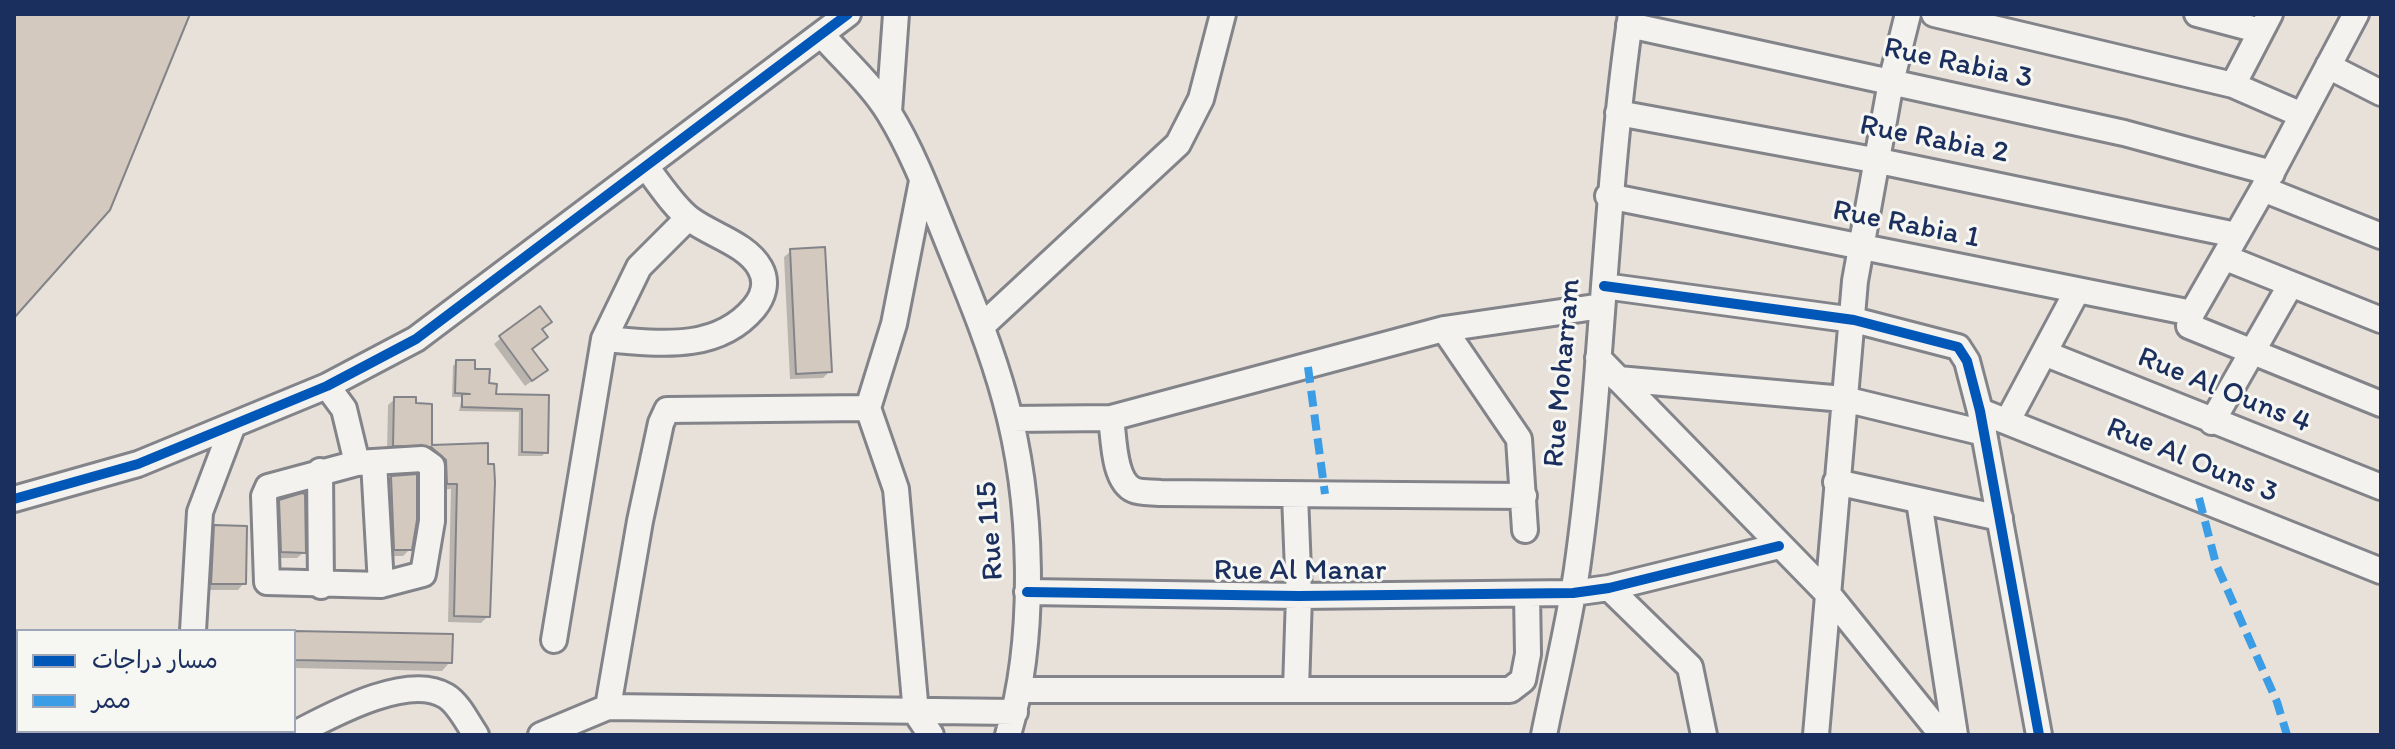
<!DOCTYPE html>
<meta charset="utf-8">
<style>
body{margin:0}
#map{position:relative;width:2395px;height:749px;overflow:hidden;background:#e8e1da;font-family:Itim,"Playpen Sans Arabic",sans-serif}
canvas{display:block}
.frame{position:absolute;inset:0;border:16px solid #1b2f5e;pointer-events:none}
.legend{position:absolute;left:16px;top:629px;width:280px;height:104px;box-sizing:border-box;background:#f6f6f2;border:2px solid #9ea6b7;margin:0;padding:10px 14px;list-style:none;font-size:24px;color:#1b2f5e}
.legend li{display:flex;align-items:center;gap:16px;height:40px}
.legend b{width:40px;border:2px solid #9ea6b7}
</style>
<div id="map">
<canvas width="2395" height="749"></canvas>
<div class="frame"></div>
<ul class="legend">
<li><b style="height:10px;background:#0057b8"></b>مسار دراجات</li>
<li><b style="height:10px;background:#3b9de6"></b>ممر</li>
</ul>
</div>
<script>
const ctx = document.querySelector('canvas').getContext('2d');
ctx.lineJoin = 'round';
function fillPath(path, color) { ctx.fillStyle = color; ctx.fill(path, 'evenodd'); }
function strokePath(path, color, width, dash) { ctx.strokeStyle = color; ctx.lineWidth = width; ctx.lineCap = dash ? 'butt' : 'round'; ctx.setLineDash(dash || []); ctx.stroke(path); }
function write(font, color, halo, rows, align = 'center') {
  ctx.font = font + ' Itim,sans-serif'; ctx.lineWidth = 6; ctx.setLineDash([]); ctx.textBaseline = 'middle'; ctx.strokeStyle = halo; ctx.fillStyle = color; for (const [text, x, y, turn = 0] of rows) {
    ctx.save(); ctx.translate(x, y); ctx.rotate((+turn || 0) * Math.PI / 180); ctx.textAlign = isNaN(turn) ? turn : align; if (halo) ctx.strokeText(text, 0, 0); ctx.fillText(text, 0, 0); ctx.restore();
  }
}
fillPath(new Path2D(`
 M791 251 830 371 823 378 790 379 784 257Z
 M546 337 531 350 539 376 525 386 494 344 501 338Z
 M457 362 472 371 494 396 547 397 546 452 542 456H518L519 412 459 411 462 397H452L453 366Z
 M395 399 430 406V448L486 446 488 616 481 623 448 622 451 489 441 490 440 467 387 452 388 405Z
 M392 478 410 549 403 556H388L385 484Z
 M280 501 304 552 297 558H275L273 508Z
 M215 527 244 583 238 590H205L208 534Z
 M294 633 450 662 442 671 294 668Z`), '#0003');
const building = new Path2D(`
 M14 14H190L110 210 14 318Z
 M825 247 832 372 796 374 790 249Z
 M540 306 552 322 542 329 548 337 532 349 548 370 532 381 499 336Z
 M456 360H475V369H490L489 383 497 384 496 394 549 395 548 453 522 452V409L462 407V394H470L455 393Z
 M394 397H416V403L432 404V445L488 443V464H494L495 482 490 617 454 616 457 484H447L446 460 431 447 393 446Z
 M417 474V520L412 550H394L391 476Z
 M302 493 305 494 306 553 281 552 279 500Z
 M214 525 247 526 246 584H211Z
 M294 631 453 634 452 663 294 660Z`);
fillPath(building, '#d4c9be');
strokePath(building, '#83848a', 2);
const minor = new Path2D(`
 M1934 14 2233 85 2302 115
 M2197 14 2261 31
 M2356 14 2263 189 2192 313 2189 326 2381 404
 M1629 25 2124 133 2272 173
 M822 35C844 60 872 85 889 113 913 152 930 198 947 240 968 292 990 344 1005 399 1033 500 1037 635 1008 735
 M2328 66 2381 93
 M2233 85 2270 14
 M889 112 896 14
 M1618 113 1879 161 2236 235
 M922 181 894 324 868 408 896 489 916 713 931 735
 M2263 189 2381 236
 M1608 196 2192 313
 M2226 258 2381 320
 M1604 286 1854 320 1958 347 1967 361 1980 411 2039 735
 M982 326 1178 144 1201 99 1223 14
 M1444 329 1519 439 1525 530
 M604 339C657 343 716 353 754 308 763 297 768 282 760 268 747 244 711 235 690 219 673 206 659 183 646 167
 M2044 353 2381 487
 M1598 358 1829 595 1942 735
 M1618 379 1844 399 1984 433
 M327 386 344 409 357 463
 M1980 411 2381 571
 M1111 418C1114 437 1113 481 1134 490 1141 493 1152 492 1160 493L1524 496
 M1010 419 1111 418 1444 329 1602 306
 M2007 422 2077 291
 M2212 422 2291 284
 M422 459 432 466V521L423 574 381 585 267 582 264 496 268 487 357 463Z
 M374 462 381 585
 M320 471 321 586
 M1836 482 2000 518
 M1295 495 1299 596 1296 689
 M14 499 138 464 327 386 416 339 848 14
 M1919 501 1955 735
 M1609 588 1690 667 1704 735
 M1027 592 1299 596 1573 593 1609 588 1779 546
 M193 631 200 512 233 425
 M554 640 604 339 639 267 688 218
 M1021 690H1510L1523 680 1528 654 1527 594
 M608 707 640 521 661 423 667 410 868 408
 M189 735V731
 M293 735C328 717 407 672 446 696 459 704 467 722 476 735
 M541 735 608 707 1015 712
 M1544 735C1555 680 1569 624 1577 569 1603 384 1604 198 1631 14
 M1816 735 1855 281 1891 82 1908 14`);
strokePath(minor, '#83848a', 30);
strokePath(minor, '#f3f2ef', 24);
strokePath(new Path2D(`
 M1308 367 1325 494
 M2199 498 2216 564 2277 702 2287 735`), '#3b9de6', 8, [16, 8]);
strokePath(new Path2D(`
 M1604 286 1854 320 1958 347 1967 361 1980 411 2039 735
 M14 499 138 464 327 386 416 339 848 14
 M1027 592 1299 596 1573 593 1609 588 1779 546`), '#0057b8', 10);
write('30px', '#1b2f5e', '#f6f6f2', [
 ["Rue Rabia 3",1958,64,12],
 ["Rue Rabia 2",1934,140,11],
 ["Rue Rabia 1",1906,225,11],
 ["Rue Moharram",1563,373,-85],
 ["Rue Al Ouns 4",2224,391,22],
 ["Rue Al Ouns 3",2192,461,22],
 ["Rue 115",991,531,-94],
 ["Rue Al Manar",1300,571]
]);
</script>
